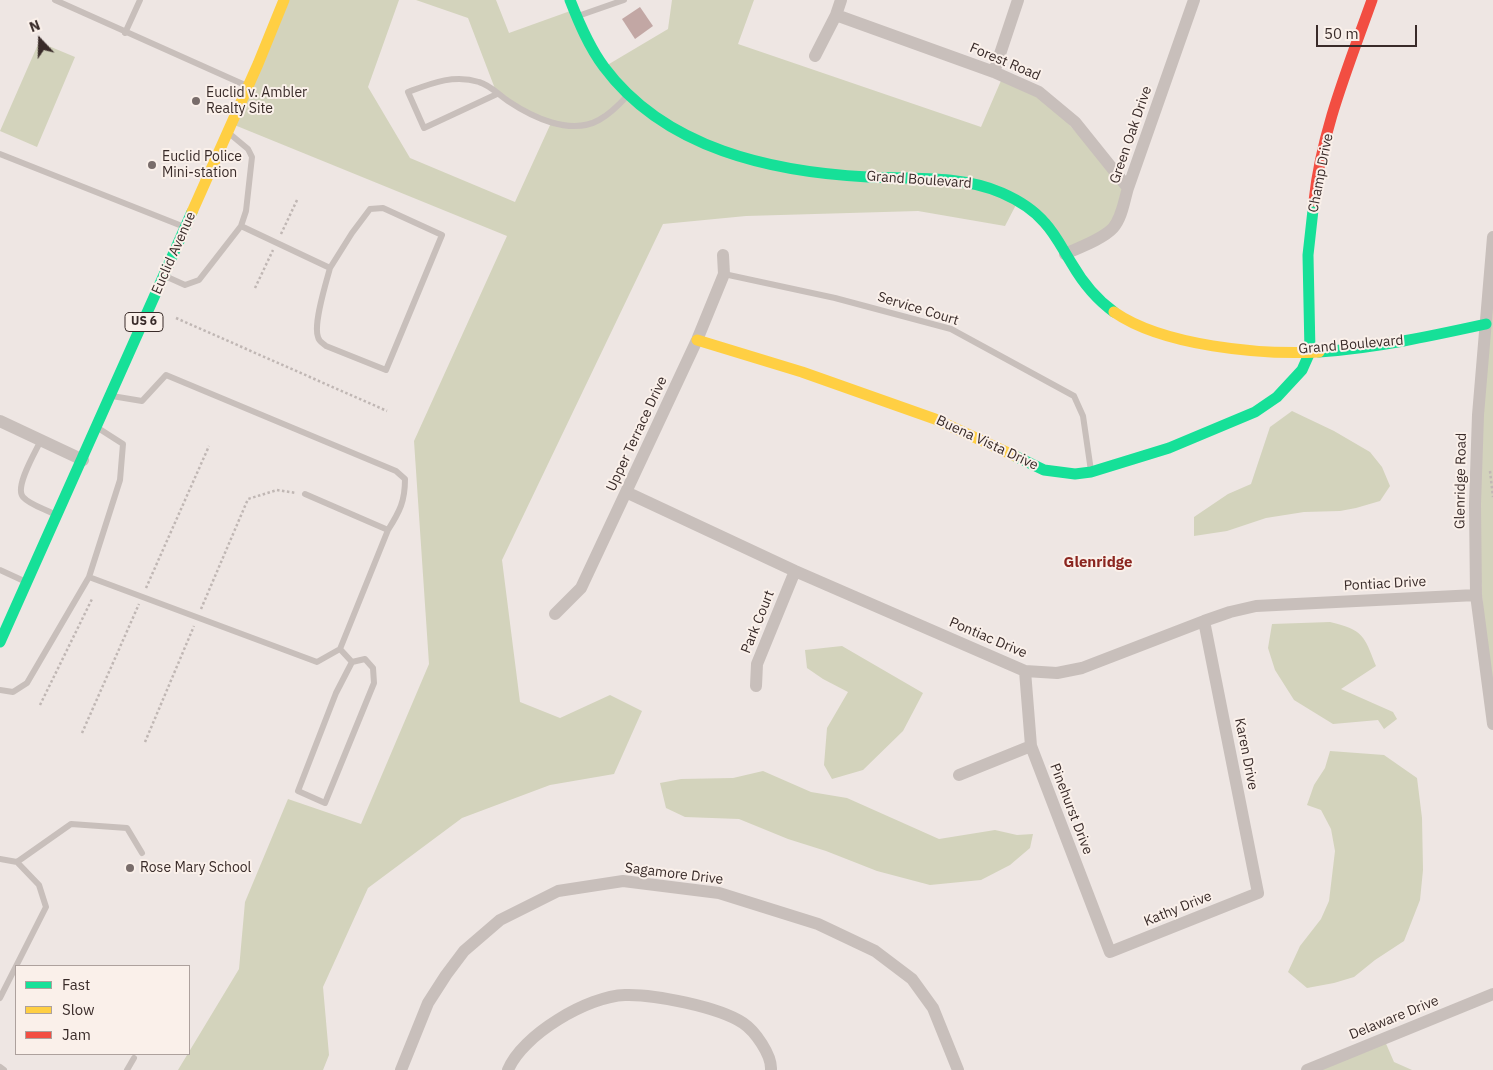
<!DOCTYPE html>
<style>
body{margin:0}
#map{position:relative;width:1493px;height:1070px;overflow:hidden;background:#eee6e3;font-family:"IBM Plex Sans",sans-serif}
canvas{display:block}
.legend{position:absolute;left:15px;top:965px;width:175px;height:90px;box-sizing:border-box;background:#faf0ea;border:1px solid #ada19d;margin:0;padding:6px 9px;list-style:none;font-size:15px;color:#392b29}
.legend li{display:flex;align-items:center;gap:10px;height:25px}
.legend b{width:25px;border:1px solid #ada19d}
.north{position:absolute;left:15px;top:15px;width:50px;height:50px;-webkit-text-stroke:4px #faf0ea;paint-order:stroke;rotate:339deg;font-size:14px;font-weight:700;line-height:20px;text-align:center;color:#392b29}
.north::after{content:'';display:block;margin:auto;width:18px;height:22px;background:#392b29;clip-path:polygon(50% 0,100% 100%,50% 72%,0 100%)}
.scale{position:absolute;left:1316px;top:25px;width:101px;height:22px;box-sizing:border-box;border:2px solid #392b29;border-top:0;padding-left:6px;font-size:15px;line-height:18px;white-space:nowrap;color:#392b29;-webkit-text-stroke:4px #faf0ea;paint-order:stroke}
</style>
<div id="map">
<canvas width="1493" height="1070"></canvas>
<ul class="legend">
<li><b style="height:6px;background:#16e098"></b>Fast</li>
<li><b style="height:6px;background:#ffcf43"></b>Slow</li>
<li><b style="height:6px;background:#f24e42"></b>Jam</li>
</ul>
<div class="north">N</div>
<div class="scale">50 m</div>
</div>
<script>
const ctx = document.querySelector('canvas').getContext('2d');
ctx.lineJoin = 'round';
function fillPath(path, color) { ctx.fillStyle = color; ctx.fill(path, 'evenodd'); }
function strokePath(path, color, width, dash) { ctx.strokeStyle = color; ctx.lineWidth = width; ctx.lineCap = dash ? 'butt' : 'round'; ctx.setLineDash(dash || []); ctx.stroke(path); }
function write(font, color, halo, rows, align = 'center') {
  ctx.font = font + ' "IBM Plex Sans",sans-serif'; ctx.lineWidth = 4; ctx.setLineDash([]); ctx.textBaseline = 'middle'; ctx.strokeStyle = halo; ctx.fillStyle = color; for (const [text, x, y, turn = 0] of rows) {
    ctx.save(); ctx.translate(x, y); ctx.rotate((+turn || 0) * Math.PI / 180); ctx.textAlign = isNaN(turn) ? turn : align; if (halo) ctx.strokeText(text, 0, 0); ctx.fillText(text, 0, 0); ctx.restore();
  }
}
fillPath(new Path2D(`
 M284 0H399L368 87 410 158 515 202 551 123 497 94 468 18 416 0H496L509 33 573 10 604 67 668 29 672 0H754L738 44 981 127 1003 76 1039 92 1128 188 1112 228 1065 254 1018 201 1005 226 918 211 746 216 663 224 502 560 520 702 560 718 610 695 642 711 614 774 550 785 462 818 368 888 323 987 329 1055 323 1070H178L239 969 245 902 288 799 361 824 429 664 414 441 507 236 232 124Z
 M39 42 75 57 37 147 0 131Z
 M1493 237V724L1491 713 1475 504Z
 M1292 411 1334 431 1370 452 1382 467 1390 486 1380 501 1356 508 1340 511 1304 512 1266 518 1227 531 1194 536V517L1228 494 1251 484 1270 427Z
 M1330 622C1364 630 1364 636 1376 666L1341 689 1393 712 1397 719 1384 729 1378 720 1333 724 1294 700 1275 670 1268 648 1272 624Z
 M842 646 923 693 903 731 863 770 832 779 824 765 827 728 848 692 823 679 807 668 805 650Z
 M1330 751 1384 755 1417 778 1422 818 1423 870 1420 900 1404 941 1375 960 1354 977 1334 983 1307 988 1288 972 1300 946 1321 919 1329 901 1335 851 1331 829 1321 810 1307 805 1314 785 1325 768Z
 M763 771 811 792 847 798 939 839 995 830 1017 835 1033 834 1030 848 1010 865 981 880 930 885 877 871 826 851 788 839 739 819 685 817 666 808 660 783 681 779 733 778Z
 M1384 1039 1394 1062 1412 1070H1307Z`), '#d3d3bc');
fillPath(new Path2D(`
 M640 7 653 26 635 39 622 19Z`), '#c2a7a4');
strokePath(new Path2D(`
 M281 234 298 198
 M255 288 273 250
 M176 318 387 411
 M1490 471 1493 497
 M146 588 209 446
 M201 609 248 499 277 490 296 493
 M40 705 92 599
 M82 733 139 604
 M145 742 194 626`), '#c0b7b4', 2.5, [2.5, 2.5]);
strokePath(new Path2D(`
 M55 0 245 85
 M578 16 624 0
 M125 33 140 0
 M497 94 424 128 408 92C432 83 454 74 479 82 490 85 499 95 508 101 532 117 570 136 599 120 610 114 619 105 628 95
 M0 154 182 226
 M241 226 330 268C326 283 313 324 318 337 319 342 323 343 326 346L386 370 442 235 383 208 370 209 352 233 330 268
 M724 274 835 298 951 329 1074 396 1083 416 1091 471
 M165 276 185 285 199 280 241 226 246 211 252 157 248 149 230 134
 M112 396 142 401 166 375 396 471 405 479C405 501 400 511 388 530
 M41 440C36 451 14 487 23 497 30 505 45 509 54 514
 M0 570 24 581
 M89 577 317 662 340 649 388 530 305 494
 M340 649 352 662
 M365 659 373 668 374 683 325 803 298 791 336 693 352 662Z
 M0 690 13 692 27 683 89 577 120 480 123 444 98 428
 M0 859 17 862 71 824 127 828 142 853
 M0 998 46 907 39 885 17 862
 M0 1067 4 1070
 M127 1070 134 1058`), '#c8bfbb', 6);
strokePath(new Path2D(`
 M836 15 994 72 1039 92 1075 122 1128 188
 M815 56 836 15 841 0
 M994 72 1018 0
 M1493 237 1478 415 1475 504 1476 595 1493 724
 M1065 254C1078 248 1103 239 1113 228 1122 218 1124 201 1128 188L1194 0
 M0 421 83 460
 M626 492 795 571 1025 671 1057 673 1082 668 1204 621 1230 612 1256 606 1476 595
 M555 614 581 588 626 492 697 340 724 274 723 255
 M1025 671 1031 746 1110 952 1258 893 1204 621
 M756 686 757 664 795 571
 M959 775 1031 746
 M401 1070 428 1003 446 975 464 951 500 920 558 891 623 881 719 893 818 924 875 951 912 979 933 1008 958 1070
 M508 1070C522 1035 588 996 625 995 654 994 719 1007 743 1023 755 1031 772 1055 771 1070
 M1307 1070 1493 994`), '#c8bfbb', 12);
strokePath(new Path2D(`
 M570 0C579 23 589 47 604 67 665 149 772 172 868 177 912 179 961 175 1002 193 1018 200 1034 210 1045 223 1056 235 1063 250 1072 264 1083 283 1096 299 1114 312
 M1319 352C1376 348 1431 336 1486 324
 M1015 456 1044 470 1075 474 1091 472 1169 448 1255 412 1277 397 1302 370 1310 352 1308 255 1314 201
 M0 642 192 212`), '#16e098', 11);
strokePath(new Path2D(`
 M192 212 258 64 284 0
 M1114 312C1163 346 1260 355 1319 352
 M697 340 802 372 935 419 1015 456`), '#ffcf43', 11);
strokePath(new Path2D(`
 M1314 201C1321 132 1349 65 1372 0`), '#f24e42', 11);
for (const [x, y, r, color] of [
 [196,101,5,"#786c6a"],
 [152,165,5,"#786c6a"],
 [130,868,5,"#786c6a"]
]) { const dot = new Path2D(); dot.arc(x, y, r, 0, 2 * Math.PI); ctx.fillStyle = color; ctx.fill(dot); strokePath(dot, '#faf0ea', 2); }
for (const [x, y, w] of [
 [144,322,38]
]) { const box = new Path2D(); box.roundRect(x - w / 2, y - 9.5, w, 19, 4); ctx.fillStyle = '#faf0ea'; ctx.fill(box); strokePath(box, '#392b29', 1); }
write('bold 12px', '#392b29', null, [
 ["US 6",144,322]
]);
write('14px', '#392b29', '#faf0ea', [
 ["Forest Road",1005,62,23],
 ["Green Oak Drive",1131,135,-71],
 ["Champ Drive",1321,173,-79],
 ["Grand Boulevard",919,180,4],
 ["Euclid Avenue",174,253,-66],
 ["Service Court",918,309,17],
 ["Grand Boulevard",1351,345,-5],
 ["Upper Terrace Drive",637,434,-65],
 ["Buena Vista Drive",987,443,25],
 ["Glenridge Road",1461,481,-89],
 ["Pontiac Drive",1385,584,-3],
 ["Park Court",758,622,-68],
 ["Pontiac Drive",988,638,23],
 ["Karen Drive",1246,754,79],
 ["Pinehurst Drive",1071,809,69],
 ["Sagamore Drive",674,874,7],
 ["Kathy Drive",1178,909,-22],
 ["Delaware Drive",1394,1018,-22]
]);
write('14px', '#392b29', '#faf0ea', [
 ["Euclid v. Ambler",206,93],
 ["Realty Site",206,109],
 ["Euclid Police",162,157],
 ["Mini-station",162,173],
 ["Rose Mary School",140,868]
], 'left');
write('bold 15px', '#8b251f', '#faf0ea', [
 ["Glenridge",1098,563]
]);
</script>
